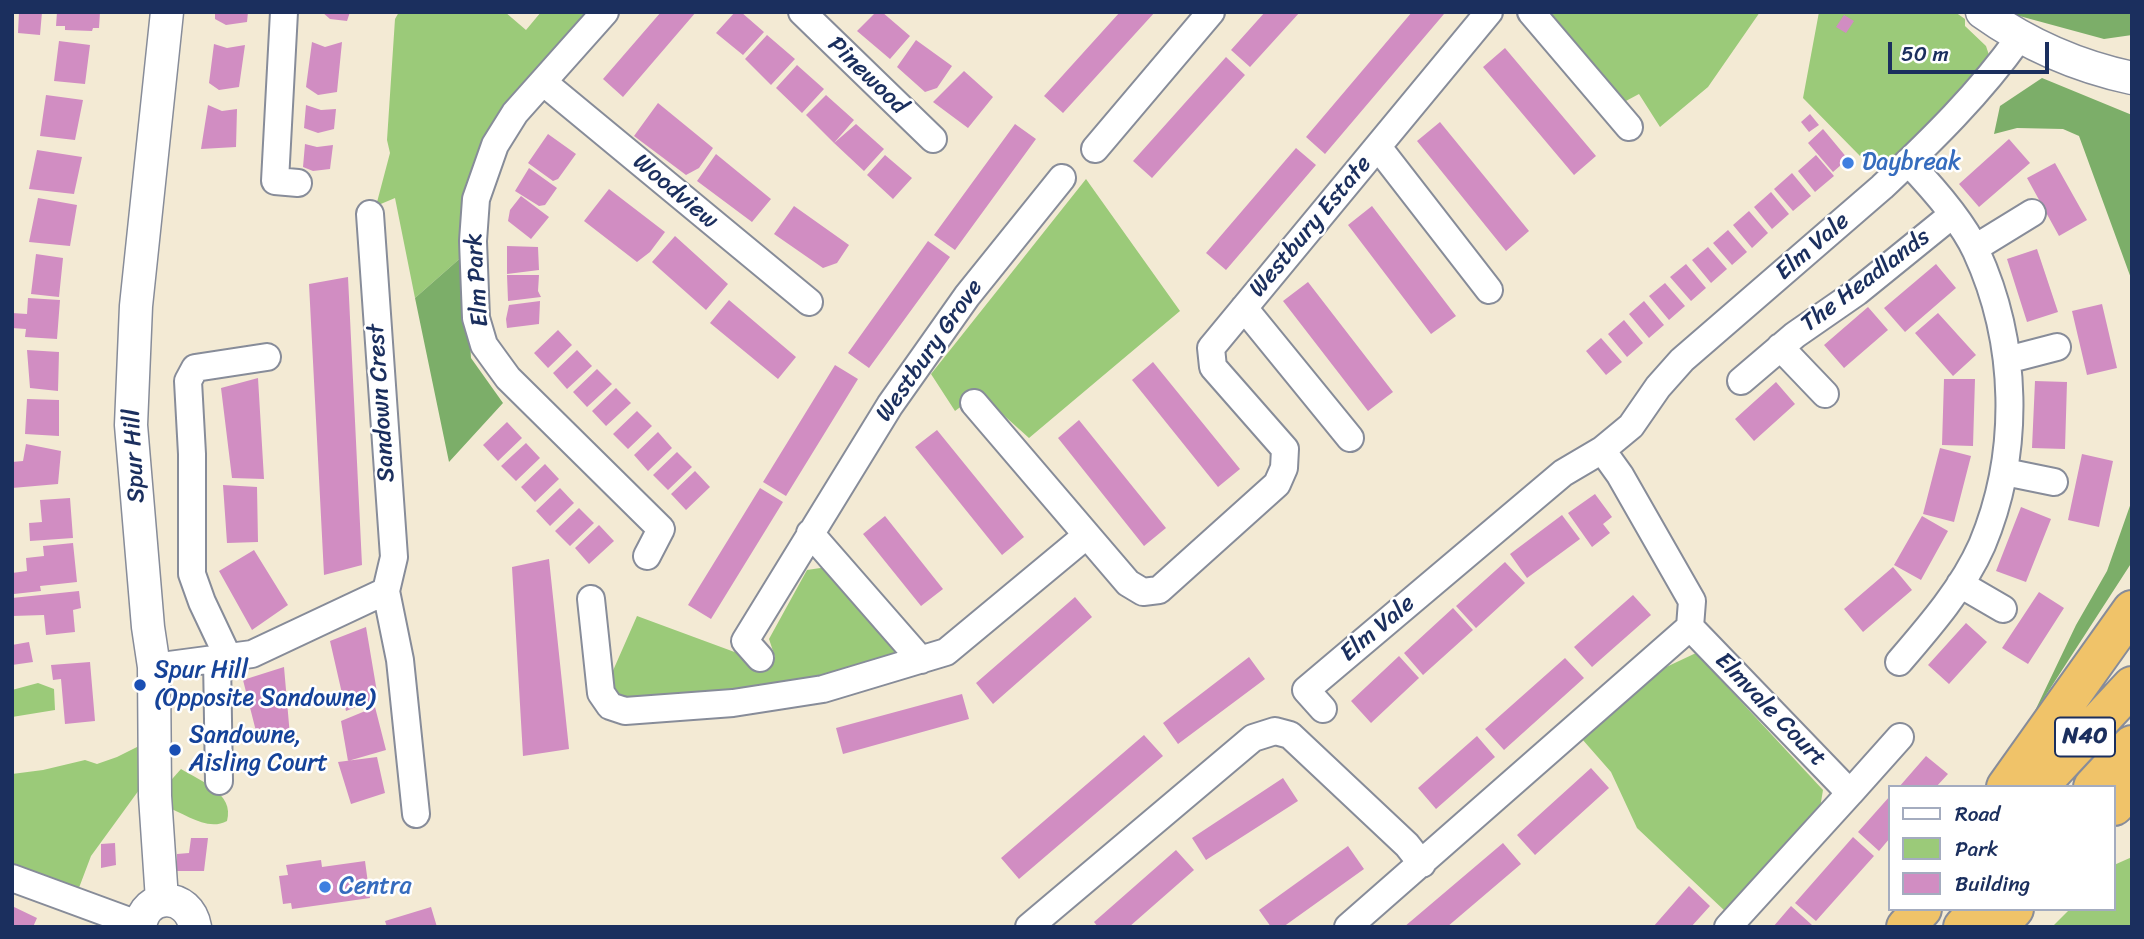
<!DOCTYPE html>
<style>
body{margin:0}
#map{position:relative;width:2144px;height:939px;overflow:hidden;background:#f3ead4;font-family:Sriracha,sans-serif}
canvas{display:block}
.frame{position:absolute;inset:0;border:14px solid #1b2f5e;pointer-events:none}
.legend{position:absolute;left:1888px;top:785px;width:228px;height:126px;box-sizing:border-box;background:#fff;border:2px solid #a4acbf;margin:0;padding:9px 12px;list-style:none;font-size:21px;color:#1b2f5e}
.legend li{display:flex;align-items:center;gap:14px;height:35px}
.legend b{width:35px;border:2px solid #a4acbf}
.scale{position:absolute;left:1888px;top:42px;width:161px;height:32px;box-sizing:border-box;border:4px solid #1b2f5e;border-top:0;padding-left:9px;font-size:21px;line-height:24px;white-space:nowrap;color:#1b2f5e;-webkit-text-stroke:5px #fff;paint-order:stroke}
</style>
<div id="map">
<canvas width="2144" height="939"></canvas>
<div class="frame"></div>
<ul class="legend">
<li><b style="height:9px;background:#fff"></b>Road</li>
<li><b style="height:19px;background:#9bca79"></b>Park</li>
<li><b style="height:19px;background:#d18dc2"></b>Building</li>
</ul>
<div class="scale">50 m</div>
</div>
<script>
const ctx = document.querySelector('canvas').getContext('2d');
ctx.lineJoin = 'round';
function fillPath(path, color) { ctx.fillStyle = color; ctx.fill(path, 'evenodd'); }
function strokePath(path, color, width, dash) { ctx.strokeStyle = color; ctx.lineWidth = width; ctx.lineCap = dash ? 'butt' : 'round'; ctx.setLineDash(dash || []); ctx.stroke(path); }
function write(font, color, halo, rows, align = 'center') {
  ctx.font = font + ' Sriracha,sans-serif'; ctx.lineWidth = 5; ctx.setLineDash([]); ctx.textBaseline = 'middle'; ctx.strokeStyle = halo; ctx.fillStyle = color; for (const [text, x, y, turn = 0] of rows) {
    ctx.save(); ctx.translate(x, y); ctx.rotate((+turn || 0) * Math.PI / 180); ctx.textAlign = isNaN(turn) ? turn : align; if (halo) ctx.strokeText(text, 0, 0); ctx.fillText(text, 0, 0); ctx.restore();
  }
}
fillPath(new Path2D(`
 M399 12H505L526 30 541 12H589L493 122 466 184 465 254 415 298 395 198 376 206 390 153 387 140 395 19Z
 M1550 12H1760L1708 87 1660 127 1639 94 1624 102Z
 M1819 12H1955L1965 19V26L1986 46 1990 58 1886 167 1872 149 1860 156 1803 98Z
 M1086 179 1180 311 1029 438 979 393 955 411 931 374Z
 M827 567 896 650 892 661 821 685 625 704 608 682 637 616 767 664 775 657 769 639 807 570Z
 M1696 653 1823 790 1819 814 1726 912 1637 828 1611 772 1582 739 1662 669Z
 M38 683 54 689 55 710 12 717V690Z
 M143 744 139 790 91 856 74 901 12 872V774L43 770 85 760 97 764 117 757Z
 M181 769C200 781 235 793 227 821 207 832 185 813 166 807L165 787Z
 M2132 857V927H2052L2070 909H2114V865Z`), '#9bca79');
fillPath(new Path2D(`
 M2012 12H2132V35L2104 39 2012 14Z
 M2042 78 2132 115V281L2079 136 2063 129 2017 128 1994 134 2000 106Z
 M465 254 471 358 503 403 449 462 415 298Z
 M2132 500V562L2033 715 2076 625 2107 571Z`), '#7cae69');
fillPath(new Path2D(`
 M19 12H42L40 35 18 33Z
 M57 12H100L99 28H93L92 31 65 30V26H56Z
 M215 12H248L247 22 226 25 215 19Z
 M322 12H350L347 21 330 19Z
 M661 12H696L623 97 603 79Z
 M735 12H741L764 32 743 55 716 33Z
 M876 12H882L910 36 890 59 857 31Z
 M1120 12H1155L1063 113 1044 96Z
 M1265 12H1300L1250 67 1231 50Z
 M1412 12 1444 14 1325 154 1306 137Z
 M1844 15 1854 21 1846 33 1836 27Z
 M767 35 795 59 771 85 745 59Z
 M916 40 952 66 937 88 925 92 897 67Z
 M59 41 90 45 85 84 54 81Z
 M312 42 325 47 342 42 337 92 318 95 306 87Z
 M214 44 227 48 245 45 239 87 219 90 209 83Z
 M1505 48 1596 156 1574 175 1483 67Z
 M1226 57 1245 75 1152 178 1133 161Z
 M797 65 824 89 802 113 776 88Z
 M964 71 993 97 968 128 933 102Z
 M46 95 83 100 75 140 40 136Z
 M826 95 854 120 834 143 806 115Z
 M658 103 713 148 699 168 686 175 634 136Z
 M208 105 222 111 237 109 236 147 201 149Z
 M306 105 321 110 336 109 334 129 318 133 304 128Z
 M1810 114 1819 125 1809 132 1801 122Z
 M1440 122 1529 231 1506 251 1417 141Z
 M856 124 884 149 864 171 834 143Z
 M1015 124 1036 139 955 250 934 235Z
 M1823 129 1848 159 1833 172 1808 143Z
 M548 134 576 154 558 179 553 181 528 163Z
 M2009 139 2030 163 1979 207 1959 184Z
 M305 144 317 147 333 145 330 169 313 171 303 167Z
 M1296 148 1316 165 1226 270 1206 253Z
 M37 150 82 157 74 194 29 189Z
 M716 154 771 199 752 222 697 181Z
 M885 155 912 178 893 199 867 175Z
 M1816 155 1834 176 1815 192 1798 171Z
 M2055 163 2087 220 2059 236 2027 178Z
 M529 168 557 188 545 205 539 206 515 191Z
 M1792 173 1811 196 1793 211 1774 189Z
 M609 189 665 232 650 252 637 262 584 221Z
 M1771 192 1789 214 1772 229 1754 207Z
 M521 196 549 217 531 239 508 221 510 210Z
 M38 198 77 205 70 246 29 242Z
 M794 206 849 245 837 263 823 268 774 234Z
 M1372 206 1456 316 1431 334 1348 225Z
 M1749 211 1768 233 1752 248 1733 225Z
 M1728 230 1747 252 1732 265 1713 243Z
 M675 236 728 284 706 310 652 262Z
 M928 241 950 257 869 368 848 353Z
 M507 246 538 247 539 270 507 274Z
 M1708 247 1727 269 1711 283 1692 260Z
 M2037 249 2058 312 2027 322 2007 259Z
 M36 254 63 258 59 297 31 294Z
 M1686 264 1706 288 1691 301 1670 277Z
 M1936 264 1956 288 1905 332 1884 308Z
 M507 275H539L538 291 541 297 508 301Z
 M348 277 362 565 324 575 309 284Z
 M1308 282 1393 392 1368 411 1283 301Z
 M1665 283 1685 306 1669 320 1649 296Z
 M28 298 60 300 57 339 25 337 26 329 12 328V313L27 314Z
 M729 300 796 357 778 379 710 323Z
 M540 301 539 324 507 328 506 319 509 305Z
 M1644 301 1664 325 1649 338 1629 314Z
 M2102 304 2117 368 2087 375 2072 311Z
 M1868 307 1888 330 1844 368 1824 345Z
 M1938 313 1976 355 1953 376 1915 333Z
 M1624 320 1643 343 1627 357 1608 334Z
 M558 330 572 345 548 368 534 353Z
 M1601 338 1622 362 1606 375 1586 351Z
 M27 350 59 352 58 391 30 388Z
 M577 350 592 366 567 389 553 373Z
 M1153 362 1240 469 1218 487 1132 380Z
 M835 365 858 379 786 496 763 482Z
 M597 369 612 384 587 407 573 392Z
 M258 378 264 479 232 478 221 388Z
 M1944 379H1975L1973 446 1942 445Z
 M2035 381 2067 382 2065 449 2032 448Z
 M1776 382 1795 404 1754 441 1735 419Z
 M616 388 631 403 606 426 592 411Z
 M27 399 59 400V436L25 434Z
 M637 411 652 426 628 449 613 434Z
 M1079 420 1166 528 1144 546 1058 438Z
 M507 422 522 438 498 461 483 445Z
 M937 430 1024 537 1002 555 915 447Z
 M658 432 672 448 648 471 634 455Z
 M526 443 540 458 516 481 501 466Z
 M26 444 61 451 58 484 12 488V462L23 461Z
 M1940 448 1971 456 1954 522 1923 514Z
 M677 452 692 467 668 490 653 475Z
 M2082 454 2113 461 2099 527 2068 520Z
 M545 464 559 479 535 502 521 487Z
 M695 471 710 487 686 510 671 494Z
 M223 485 257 487 258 542 227 543Z
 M560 488 574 503 550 526 536 511Z
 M760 488 783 502 711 619 688 605Z
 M1595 494 1612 517 1603 524 1610 533 1592 547 1568 513Z
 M70 498 73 538 30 541 29 523 42 522 40 500Z
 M2021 507 2051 519 2026 582 1996 571Z
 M579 508 594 523 570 546 555 531Z
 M1562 515 1580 539 1527 578 1510 554Z
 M885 516 943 589 921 606 863 534Z
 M1922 516 1948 531 1921 580 1894 565Z
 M599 525 614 541 589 564 575 548Z
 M73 543 77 582 40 586 41 591 14 594 12 573 27 571 26 558 44 556 43 546Z
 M254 550 288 605 252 630 219 571Z
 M549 559 569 749 523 756 512 567Z
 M1505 562 1525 583 1476 628 1456 606Z
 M1893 567 1912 590 1863 632 1844 609Z
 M79 591 81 608 73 610 75 632 46 635 44 615 12 616V598Z
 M2039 592 2064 608 2028 664 2002 648Z
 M1633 595 1651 615 1592 667 1574 647Z
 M1075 597 1092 617 993 704 976 683Z
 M1453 608 1473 630 1423 675 1404 653Z
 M1966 623 1987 642 1949 684 1928 665Z
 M366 627 378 698 346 711 330 641Z
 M29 642 33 662 12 665V645Z
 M1399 656 1419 678 1371 723 1351 701Z
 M1249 657 1265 679 1178 744 1163 723Z
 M1565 658 1584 678 1504 750 1485 729Z
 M90 662 95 721 65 724 61 679 53 680 51 665Z
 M284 667 290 736 259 743 243 680Z
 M962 694 969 719 843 754 836 728Z
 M375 707 386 750 348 761 341 721Z
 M1144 735 1163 756 1019 879 1001 858Z
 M1477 736 1495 757 1436 809 1418 788Z
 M1926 756 1948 774 1936 787H1899Z
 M377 757 385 793 351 804 338 762Z
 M1591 768 1609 788 1535 855 1517 835Z
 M1283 778 1298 801 1206 860 1192 838Z
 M1890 796V838L1879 851 1858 832Z
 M1853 837 1874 856 1816 921 1795 903Z
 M191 838H208L204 871H177V854L189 853Z
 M115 843 116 865 101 868V844Z
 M1503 843 1521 864 1447 927H1404Z
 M1348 846 1364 869 1283 927H1271L1259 910Z
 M1176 850 1194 870 1129 927H1098L1094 922Z
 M321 860 322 867 365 861 370 898 292 909 291 903 283 904 279 876 288 875 286 865Z
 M1689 886 1710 906 1691 927H1653Z
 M12 906 37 918 33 927H12Z
 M1791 906 1812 925 1811 927H1773Z
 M431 907 437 927H387L385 921Z`), '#d18dc2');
const minor = new Path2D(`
 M284 12 275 181 298 183
 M605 12 515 113 495 145 476 199 473 241 476 318 484 345 508 378 661 529 647 556
 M802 12 933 139
 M1531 12 1629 127
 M543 82 809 302
 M1378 147 1489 290
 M1095 149 1211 12
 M370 214 394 557 386 591 400 660 416 814
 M1975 248 2032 213
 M1244 308 1350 438
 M1780 347 1825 394
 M2007 360 2057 347
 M1741 381 1795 335 1857 292 1952 215
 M974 403 1128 583 1143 592 1159 590 1277 484 1284 468 1285 449 1213 367 1211 348 1489 12
 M2005 472 2054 482
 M810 533 921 660
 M1960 584 2003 609
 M591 599 601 693 610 706 625 711 733 703 823 689 946 652 1087 535
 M1690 627 1850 793 1728 927
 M228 657 202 602 192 574V454L188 381 195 368 267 357
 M760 658 745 641 890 405 967 296 1062 178
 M217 659 219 781
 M1899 662C1930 626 1963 588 1982 545 2021 452 2018 342 1976 251 1962 221 1931 186 1908 162
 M154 667 252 654 386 591
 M1323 709 1306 690 1563 473 1602 450
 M1850 793 1900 737
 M12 878 140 925
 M1029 927 1253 738 1275 731 1290 735 1407 845 1422 864
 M1348 927 1690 627 1692 601 1620 475 1602 450 1631 426 1658 387 1682 360 1882 187C1931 141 1980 93 2019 38`);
const tertiary = new Path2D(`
 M1982 12C2028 45 2076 66 2132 78
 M162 900 155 796 154 667 148 627 131 425 136 306 167 12
 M140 927C145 891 189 892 195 927`);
const trunk = new Path2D(`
 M2006 787 2132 610
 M2038 787 2132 686
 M2093 787 2132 745
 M2114 806 2132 788
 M1906 927 1922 909
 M1963 927 1979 909
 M1997 927 2014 909`);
strokePath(minor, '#878c99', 30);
strokePath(tertiary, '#878c99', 35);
strokePath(trunk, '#878c99', 42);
strokePath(minor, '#fff', 26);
strokePath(tertiary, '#fff', 32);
strokePath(trunk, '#f0c369', 38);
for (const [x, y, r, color] of [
 [1848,163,7,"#3f7fe0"],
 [140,685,7,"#1a4fb4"],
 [175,750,7,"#1a4fb4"],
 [325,887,7,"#3f7fe0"]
]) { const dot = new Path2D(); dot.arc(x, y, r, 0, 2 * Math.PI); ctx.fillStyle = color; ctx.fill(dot); strokePath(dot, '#fff', 2.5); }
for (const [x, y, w] of [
 [2085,737,60]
]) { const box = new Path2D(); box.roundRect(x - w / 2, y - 19.5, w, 39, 5); ctx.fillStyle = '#fff'; ctx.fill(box); strokePath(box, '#1b2f5e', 2); }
write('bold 23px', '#1b2f5e', null, [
 ["N40",2085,737]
]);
write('24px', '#1b2f5e', '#fff', [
 ["Pinewood",867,76,44],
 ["Woodview",675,192,40],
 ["Westbury Estate",1311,227,-50],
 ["Elm Vale",1813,247,-41],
 ["Elm Park",478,280,-94],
 ["The Headlands",1866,281,-37],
 ["Westbury Grove",930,351,-55],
 ["Sandown Crest",382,403,-94],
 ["Spur Hill",135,456,-93],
 ["Elm Vale",1378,629,-40],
 ["Elmvale Court",1770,710,46]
]);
write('24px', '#366cbe', '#fff', [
 ["Daybreak",1862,163],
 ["Centra",339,887]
], 'left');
write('24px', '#164399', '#fff', [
 ["Spur Hill",154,671],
 ["(Opposite Sandowne)",154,699],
 ["Sandowne,",189,736],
 ["Aisling Court",189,764]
], 'left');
</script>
